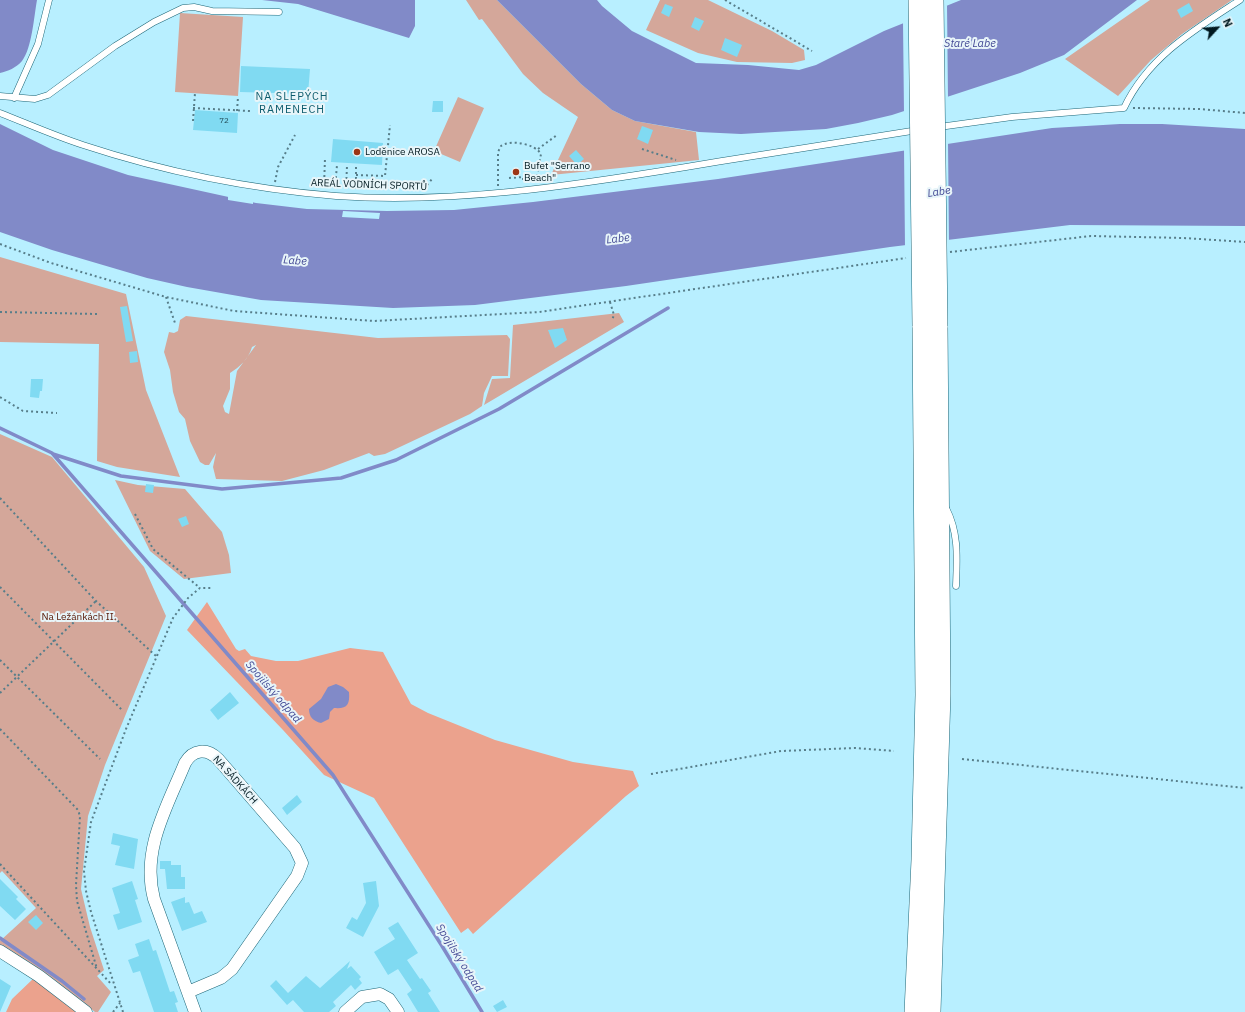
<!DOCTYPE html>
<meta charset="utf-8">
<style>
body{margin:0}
#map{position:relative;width:1245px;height:1012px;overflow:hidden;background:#b8efff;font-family:"IBM Plex Sans",sans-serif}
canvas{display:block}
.north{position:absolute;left:1197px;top:8px;width:40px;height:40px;-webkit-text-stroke:3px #e8f5f9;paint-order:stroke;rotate:64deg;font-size:11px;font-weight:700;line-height:16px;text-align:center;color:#001920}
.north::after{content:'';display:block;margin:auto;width:14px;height:18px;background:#001920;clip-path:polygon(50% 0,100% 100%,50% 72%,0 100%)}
</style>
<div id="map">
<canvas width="1245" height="1012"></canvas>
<div class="north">N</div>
</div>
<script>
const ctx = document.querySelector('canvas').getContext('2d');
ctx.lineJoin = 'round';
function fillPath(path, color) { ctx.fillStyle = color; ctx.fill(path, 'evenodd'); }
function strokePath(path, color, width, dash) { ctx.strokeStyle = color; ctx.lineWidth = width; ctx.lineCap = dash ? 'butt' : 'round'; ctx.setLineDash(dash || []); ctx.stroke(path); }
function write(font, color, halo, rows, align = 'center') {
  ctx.font = font + ' "IBM Plex Sans",sans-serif'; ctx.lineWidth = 4; ctx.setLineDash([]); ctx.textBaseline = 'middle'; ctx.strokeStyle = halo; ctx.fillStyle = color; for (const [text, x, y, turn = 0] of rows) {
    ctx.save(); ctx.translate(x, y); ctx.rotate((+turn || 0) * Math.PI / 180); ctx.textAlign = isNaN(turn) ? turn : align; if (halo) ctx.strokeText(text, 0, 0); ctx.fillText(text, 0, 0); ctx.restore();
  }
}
fillPath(new Path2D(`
 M466 0H497L581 84 612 110 635 121 696 132 699 160 551 175 578 117 543 93 523 74 482 19 479 20Z
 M660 0H708L772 31 804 50 805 60 792 63 737 62 698 53 646 30Z
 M1150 0H1232L1182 34 1151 60 1118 96 1065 59Z
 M180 13 243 17 238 96 175 92Z
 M458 97 484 108 460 162 434 151Z
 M0 257 126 294 146 390 180 477 117 467 97 461 99 344 0 342Z
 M619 313 624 322 484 405 492 379 510 378 513 325Z
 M186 316 378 338 507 335 510 339 508 376H492L484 393 482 406 470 414 385 454 374 456 369 453 324 470 282 481 216 479 213 467 216 453 209 465H205L200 462 190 441 185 419 179 412 173 392 170 370 164 352 169 332 174 333 178 331 180 320ZM256 345 237 371 229 414 225 412 223 406 230 389V373C240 367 249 358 252 347Z
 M0 434 52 457 144 567 166 616 105 765 88 816 81 889 90 927 104 970 97 976 111 992 98 1012H95L48 975 0 945V941L36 908 2 871 0 873Z
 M115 480 138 485 185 489 222 532 229 555 231 573 184 579 150 551Z`), '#d4a79a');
fillPath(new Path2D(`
 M207 602 236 649 239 651 245 649 251 656 276 661H298L350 648 383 652 411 704 428 713 495 740 573 762 633 771 639 786 626 796 473 934 468 928 461 933 374 798 324 775 283 730 187 630Z
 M35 977 80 1012H6L12 999Z`), '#eba28d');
fillPath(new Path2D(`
 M0 0H37C34 16 32 48 22 61 16 68 8 71 0 73Z
 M262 0H415V26L409 38 298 4Z
 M497 0H597L602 6 632 31 696 63 748 65 799 70 816 65 884 31 961 0H1137L1064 55 1020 73 892 115 858 123 826 129 741 134 699 132 635 121 612 110 581 84Z
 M0 124 53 150 128 175 256 203 307 209 387 211 454 210 533 202 718 179 1052 128 1120 124H1162L1245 129V226L1070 225 890 247 626 286 475 305 393 308 261 300 187 287 147 278 52 250 0 232Z
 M336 684 343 687 349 692C350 705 347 709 334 708L330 712 329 719 321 723C313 721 309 717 309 709L321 699 328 687Z`), '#818ac8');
fillPath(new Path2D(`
 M947 5 948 99 904 113 903 22Z
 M948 142 949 242 905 247 904 149Z
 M228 195 253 201V204L228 200Z
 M343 211 380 213 379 219 342 217Z`), '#b8efff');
strokePath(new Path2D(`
 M0 428 52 453 333 775 442 946 482 1012
 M53 454 121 476 222 489 341 478 396 460 499 409 668 308
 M0 938 62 981 84 999`), '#818ac8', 3.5);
fillPath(new Path2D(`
 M1189 3 1193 11 1181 18 1177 10Z
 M665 4 673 7 669 17 661 13Z
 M695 17 704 21 699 31 691 27Z
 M725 38 742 45 737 57 721 50Z
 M241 66 310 69 308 94 240 92Z
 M433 101H443V112H432Z
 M195 110 238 113 237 133 193 130Z
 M642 126 653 130 648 144 637 139Z
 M333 139 383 143 382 165 331 162Z
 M576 150 584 159 577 165 569 156Z
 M127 306 133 341 126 342 120 307Z
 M563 328 567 340 555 348 548 330Z
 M137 351 138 362 130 363 129 352Z
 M31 379H43L42 391H40L39 398 30 397Z
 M146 484 154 485 153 493 145 492Z
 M186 516 189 524 182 527 178 519Z
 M230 692 239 703 218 720 210 710Z
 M297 795 302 802 287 815 282 808Z
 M113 833 138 839 134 869 115 865 120 846 111 844Z
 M160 861H171V865H181V877H185V889H167L165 869H160Z
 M0 879 18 897 16 899 26 909 15 920 0 906Z
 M132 881 138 899 135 900 142 922 118 930 113 915 120 913 112 888Z
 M376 881 379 906 363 937 346 928 352 917 357 920 366 903 363 883Z
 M185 897V903L189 902 194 914 202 911 207 922 182 931 171 902Z
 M36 915 43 923 36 930 28 922Z
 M398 922 418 953 407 960 420 979 422 978 431 991 428 993 440 1012H418L407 994 412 990 398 969 388 975 374 952 395 939 388 928Z
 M149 939 153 951 156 950 170 992 174 991 178 1002 175 1003 178 1012H154L140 971 133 973 128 960 139 956 135 944Z
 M350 961 347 969 351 966 361 977 359 979 362 983 355 990 351 985 333 1002 336 1006 329 1012H304L293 1000 287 1005 270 986 276 980 288 993 306 976 320 988Z
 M0 979 11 986 0 1012Z
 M503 1000 507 1007 497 1012 493 1006Z`), '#80daf2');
const service = new Path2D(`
 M0 96 35 99 48 95 115 46 154 22 183 8 194 7 212 11 279 12
 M14 98 38 44 49 0
 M0 113C28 124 55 136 83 145 165 172 250 189 336 196 454 204 570 186 686 167 763 154 840 142 918 130
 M939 127 1012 117 1124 108C1148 57 1194 30 1240 0
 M946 508C959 533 957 558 956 586`);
const minor = new Path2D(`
 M0 951 39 976 86 1012
 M188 992 221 978 232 969 297 876 302 863 295 848 218 759C207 748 193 749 185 763 167 807 141 850 154 899L195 1012
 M345 1012 362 997 380 994 389 999 398 1012`);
const primary = new Path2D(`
 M914 1012 921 860 925 695 922 326
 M931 1012 941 694 938 326`);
strokePath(service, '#1d6677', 7);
strokePath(minor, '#1d6677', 13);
strokePath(primary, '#1d6677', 20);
strokePath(new Path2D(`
 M725 0 812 51
 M193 108 250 111
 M1133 108 1200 109 1245 113
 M237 111 238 97
 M193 121 195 93
 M538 149 557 135
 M642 149 676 160
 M356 175 385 176 390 125
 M509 178 523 177V183
 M523 179 537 178
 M275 182 278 167 295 135
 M498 186V152L501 146C511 139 535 144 541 154L536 182
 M324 187 325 158
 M335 188 337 165
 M346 189 347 166
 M356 189V166
 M424 189 432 179
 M0 244 51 263 166 297 234 311 374 321 539 312 906 258
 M950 252 1091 236 1184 238 1245 242
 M166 297 175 323
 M610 302 614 315 612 320
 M0 312 98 314
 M0 397 23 411 57 413
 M0 498 96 601 156 656
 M135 514 153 549 200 588
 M0 587 123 711
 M0 660 100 759
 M0 693 96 601
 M0 729 78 810 80 816 76 885 77 901 97 969
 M962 759 1245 788
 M651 774 781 751 855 748 894 751
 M0 864 112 985
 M113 1012 120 1003
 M123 1012 91 912 86 891 84 871 91 822 126 729 173 618 188 598 200 588H212`), '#577e8a', 2, [2, 3]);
strokePath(service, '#fff', 6);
strokePath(minor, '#fff', 12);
strokePath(primary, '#fff', 19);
const primaryBridge = new Path2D(`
 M918 0 922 326
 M934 0 938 326`);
strokePath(primaryBridge, '#1d6677', 20, []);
strokePath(primaryBridge, '#fff', 19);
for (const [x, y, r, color] of [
 [357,152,4,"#9c3516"],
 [516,172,4,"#9c3516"]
]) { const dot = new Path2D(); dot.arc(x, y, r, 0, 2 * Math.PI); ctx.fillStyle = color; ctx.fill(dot); strokePath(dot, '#e8f5f9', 1.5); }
write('8px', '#204954', null, [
 ["72",224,121]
]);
write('10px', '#001920', '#e8f5f9', [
 ["Loděnice AROSA",365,152],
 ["Bufet \"Serrano",524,166],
 ["Beach\"",524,178]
], 'left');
write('10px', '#001920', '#e8f5f9', [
 ["AREÁL VODNÍCH SPORTŮ",369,185,2],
 ["NA SÁDKÁCH",235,780,48]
]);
write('10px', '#561603', '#e8f5f9', [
 ["Na Ležánkách II.",79,617]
]);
write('italic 11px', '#424894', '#e8f5f9', [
 ["Staré Labe",970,44],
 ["Labe",939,192,-9],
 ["Labe",618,239,-7],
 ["Labe",295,261,4],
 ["Spojilský odpad",273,692,49],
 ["Spojilský odpad",459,958,58]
]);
ctx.letterSpacing = '1px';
write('11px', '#0d5c6d', '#e8f5f9', [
 ["NA SLEPÝCH",292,97],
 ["RAMENECH",292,110]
]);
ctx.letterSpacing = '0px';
</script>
